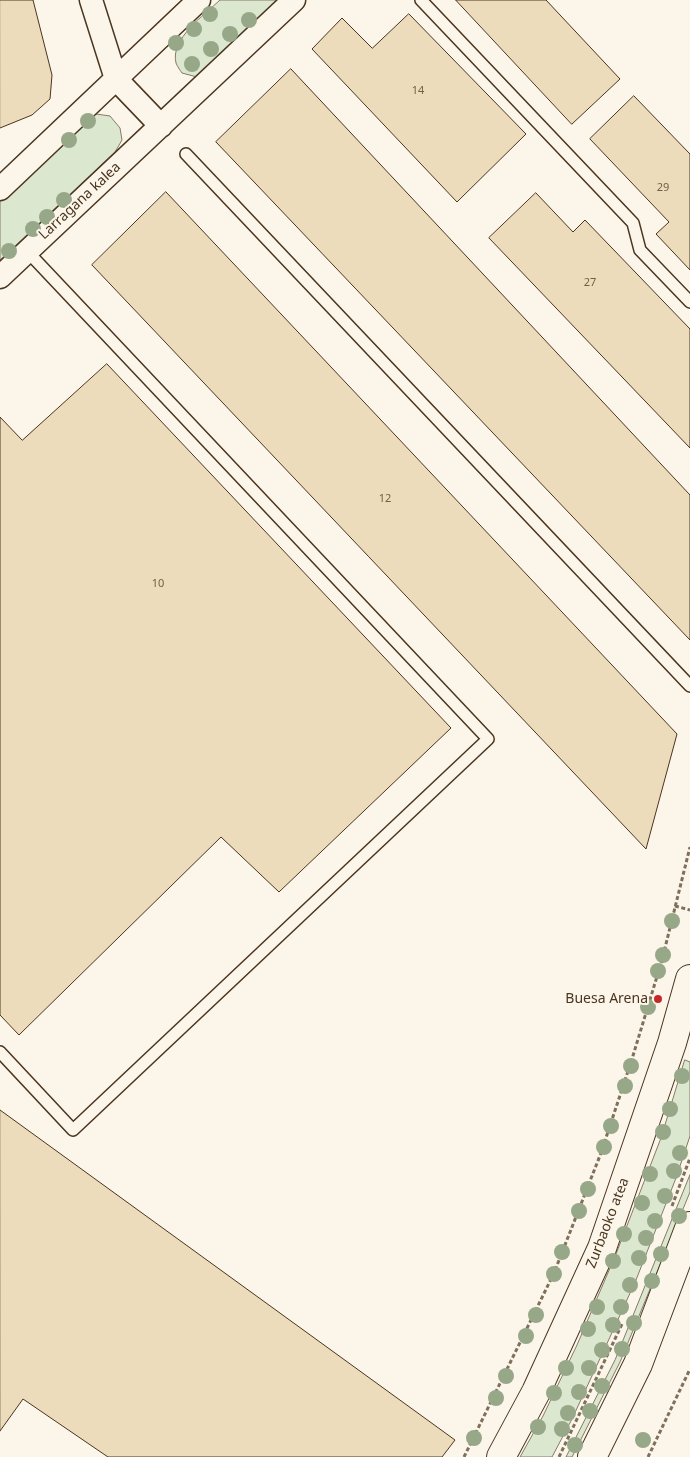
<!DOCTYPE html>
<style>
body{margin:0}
canvas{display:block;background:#fbf6e9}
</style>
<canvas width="690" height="1457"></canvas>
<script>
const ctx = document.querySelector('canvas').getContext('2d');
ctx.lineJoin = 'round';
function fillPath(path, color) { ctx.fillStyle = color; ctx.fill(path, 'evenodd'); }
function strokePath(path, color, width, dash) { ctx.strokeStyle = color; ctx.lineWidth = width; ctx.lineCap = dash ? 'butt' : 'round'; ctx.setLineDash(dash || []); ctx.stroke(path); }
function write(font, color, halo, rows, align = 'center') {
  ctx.font = font + ' "Noto Sans",sans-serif'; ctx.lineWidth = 4; ctx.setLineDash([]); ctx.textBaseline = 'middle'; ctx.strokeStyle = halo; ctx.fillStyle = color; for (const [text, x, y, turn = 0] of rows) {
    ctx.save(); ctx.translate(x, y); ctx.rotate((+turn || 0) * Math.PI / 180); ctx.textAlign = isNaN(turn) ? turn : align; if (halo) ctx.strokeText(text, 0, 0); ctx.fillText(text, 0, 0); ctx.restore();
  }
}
const green = new Path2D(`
 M220 0H280L197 77 182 73C180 70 177 66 176 63 170 39 204 15 220 0Z
 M96 114 110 116 120 128 122 140 115 152 0 262V201L81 123Z
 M685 1060 690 1062V1136L676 1178 636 1280 610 1337 572 1419 552 1457H520L543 1416 577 1345 616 1254 661 1138Z
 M690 1175V1192L620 1362 572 1457H566L615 1360Z`);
fillPath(green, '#dce7d0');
strokePath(green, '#887966', 1);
const building = new Path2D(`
 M0 0H33L52 75 50 99 32 115 0 128Z
 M456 0H546L620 79 572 124Z
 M409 14 526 134 457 202 312 49 342 18 372 48Z
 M291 69 690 495V640L216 142Z
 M634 96 690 154V270L656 234 669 222 590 139Z
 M166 192 677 734 646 849 92 265Z
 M536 193 573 232 585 220 690 329V448L489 238Z
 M107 364 451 728 279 892 221 837 19 1035 0 1015V417L22 440Z
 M0 1110 455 1440 442 1457H108L23 1399 0 1431Z`);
fillPath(building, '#ecdcbc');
strokePath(building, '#4a3520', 1);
const service = new Path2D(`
 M421 0 633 223 640 250 690 302
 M186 154 690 686
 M0 1052 73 1130 488 739 27 251`);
const minor = new Path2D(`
 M91 0 116 79 161 126
 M0 189 199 0
 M0 277 294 0`);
const tertiary = new Path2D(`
 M501 1457 536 1392 602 1248 672 1043 690 979
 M592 1457 638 1364 690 1226`);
strokePath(service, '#4a3520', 14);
strokePath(minor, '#4a3520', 25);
strokePath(tertiary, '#4a3520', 30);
strokePath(new Path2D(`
 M675 906 690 910
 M672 1206 690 1158
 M464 1457 554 1273 601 1153 632 1059 662 960 690 847
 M559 1457 623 1322
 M648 1457 690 1369`), '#7f6f5c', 3, [4, 2.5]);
strokePath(service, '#fbf6e9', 11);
strokePath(minor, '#fbf6e9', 22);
strokePath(tertiary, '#fbf6e9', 28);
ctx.fillStyle = '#96a887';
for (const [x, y] of [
 [210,14],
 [249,20],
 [194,29],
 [230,34],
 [176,43],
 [211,49],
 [192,64],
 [88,121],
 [69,140],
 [64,200],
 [47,217],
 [33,229],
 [9,251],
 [672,921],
 [663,955],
 [658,971],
 [648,1007],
 [631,1066],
 [682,1076],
 [625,1086],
 [670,1109],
 [611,1126],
 [663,1132],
 [604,1147],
 [680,1153],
 [674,1171],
 [650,1174],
 [588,1189],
 [665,1196],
 [642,1203],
 [579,1211],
 [679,1216],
 [655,1221],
 [624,1234],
 [646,1238],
 [562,1252],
 [661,1254],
 [639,1258],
 [613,1261],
 [554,1274],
 [652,1281],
 [630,1285],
 [597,1307],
 [621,1307],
 [536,1315],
 [634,1323],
 [613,1325],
 [588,1329],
 [526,1336],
 [622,1349],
 [602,1350],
 [566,1368],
 [589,1368],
 [506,1376],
 [602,1386],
 [579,1392],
 [554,1393],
 [496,1398],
 [590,1411],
 [568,1413],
 [538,1427],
 [562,1429],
 [474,1438],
 [643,1440],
 [575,1445]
]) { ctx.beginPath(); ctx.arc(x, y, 8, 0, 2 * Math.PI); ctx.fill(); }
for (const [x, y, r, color] of [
 [658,999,5,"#c62828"]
]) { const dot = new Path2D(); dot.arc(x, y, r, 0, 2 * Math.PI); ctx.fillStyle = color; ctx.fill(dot); strokePath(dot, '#fbf6e9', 2); }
write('11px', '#725f47', null, [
 ["14",418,91],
 ["29",663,188],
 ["27",590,283],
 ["12",385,499],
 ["10",158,584]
]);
write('14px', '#4a3520', '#fbf6e9', [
 ["Larragana kalea",80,201,-43],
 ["Zurbaoko atea",608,1223,-69]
]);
write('14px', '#4a3520', '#fbf6e9', [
 ["Buesa Arena",648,999]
], 'right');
</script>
